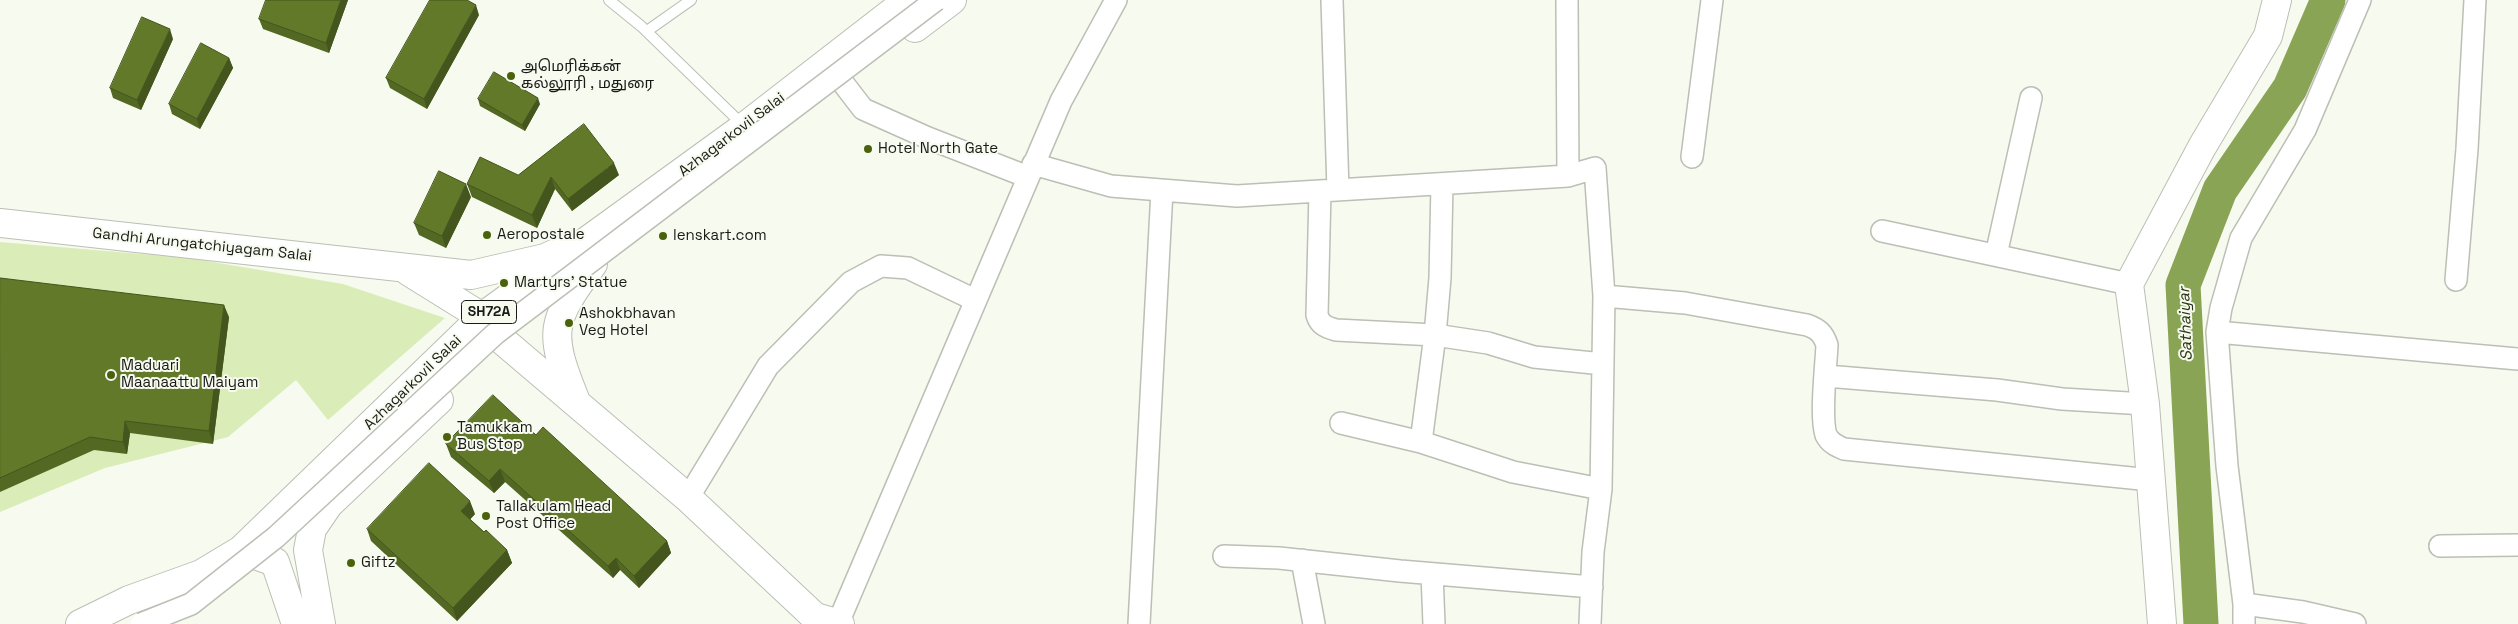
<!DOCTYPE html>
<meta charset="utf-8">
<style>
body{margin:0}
canvas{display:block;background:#f6faef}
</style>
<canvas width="2518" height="624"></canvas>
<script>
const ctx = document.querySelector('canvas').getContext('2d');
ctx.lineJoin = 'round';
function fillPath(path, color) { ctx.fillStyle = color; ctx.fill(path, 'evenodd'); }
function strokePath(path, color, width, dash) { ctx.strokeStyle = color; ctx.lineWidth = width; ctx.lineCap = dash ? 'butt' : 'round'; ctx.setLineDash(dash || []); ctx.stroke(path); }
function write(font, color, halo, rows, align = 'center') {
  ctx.font = font + ' "Space Grotesk","Noto Sans Tamil",sans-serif'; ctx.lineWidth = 4; ctx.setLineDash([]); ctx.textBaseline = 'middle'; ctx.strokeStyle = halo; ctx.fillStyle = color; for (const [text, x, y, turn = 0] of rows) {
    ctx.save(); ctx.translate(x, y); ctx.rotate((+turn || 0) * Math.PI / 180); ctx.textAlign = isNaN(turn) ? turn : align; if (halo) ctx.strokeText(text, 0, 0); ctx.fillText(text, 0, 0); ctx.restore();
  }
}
fillPath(new Path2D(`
 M0 242 189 258 343 284 445 318 328 420 296 380 228 437 105 468 0 512Z`), '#daedb8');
strokePath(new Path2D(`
 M2201 624 2183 285 2220 190 2290 88 2328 0`), '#8aa455', 35);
const lane = new Path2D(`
 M609 0 641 26 744 126
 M647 31 691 0`);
const street = new Path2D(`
 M1332 0 1338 190
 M1567 0 1568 176
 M843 83 863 109 928 138 1028 177
 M1692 157 1712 0
 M1033 164 1111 186 1237 196 1568 176 1595 168 1604 296 1601 489 1593 552 1590 624
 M1320 191 1317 315C1320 325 1326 327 1336 330L1435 335 1488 343 1534 357 1603 364
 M1882 231 2129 284
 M1996 255 2031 98
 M2456 280 2467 149 2475 0
 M1604 296 1685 303 1807 325C1818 329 1823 333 1827 345 1826 366 1820 417 1826 435 1830 443 1837 446 1844 449L2151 480
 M2217 332 2518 359
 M1826 376 1997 390 2062 399 2145 404
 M1341 423 1421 442 1513 472 1601 489
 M1421 442 1435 335 1440 278 1442 184
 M688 498 768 366 851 282 881 266 908 268 975 300
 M2440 546 2518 545
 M1224 556 1279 558 1400 571 1592 587
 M1302 560 1314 624
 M1432 574 1434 624
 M2244 604 2303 612 2355 624
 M838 623 1061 101 1116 0
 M1139 624 1162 190
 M2244 624V604L2227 466 2217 332 2221 308 2241 238 2305 130 2360 0`);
const secondary = new Path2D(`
 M0 223 471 275 545 258 573 245
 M408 271 482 317
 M502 340 688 498 815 617 840 624
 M575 399C548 332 550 322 593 264
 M2162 624 2145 404 2129 284 2202 147 2268 36 2277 0`);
const highway = new Path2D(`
 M915 28 952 0
 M241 550 275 562 296 624
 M80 624 129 600 201 574 241 550 482 317 744 127 908 0
 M321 624 308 550 312 529 329 504 439 400`);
strokePath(lane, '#bbbfb4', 12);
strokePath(street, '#bbbfb4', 24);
strokePath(secondary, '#bbbfb4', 30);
strokePath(highway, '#bbbfb4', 30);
strokePath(lane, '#fff', 10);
strokePath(street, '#fff', 21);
strokePath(secondary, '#fff', 28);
strokePath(highway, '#fff', 28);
const streetBridge = new Path2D(`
 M141 624 191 604 276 537 495 334 936 0`);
strokePath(streetBridge, '#bbbfb4', 24, []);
strokePath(streetBridge, '#fff', 21);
fillPath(new Path2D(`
 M348 0 329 53 263 29 259 19Z
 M479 15 427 109 390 88 386 78Z
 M173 39 141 110 113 98 110 88Z
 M229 58 233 68 200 129 172 114 169 104Z
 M478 99 540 104 525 131 480 106Z
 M518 175H619L572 211 555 189 537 228 472 197 467 184Z
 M471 197 446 248 419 235 414 223Z
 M0 278 229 317 213 444 130 433 127 454 94 450 0 492Z
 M536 435 667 541 671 553 639 588 620 570 613 578 505 482 494 493 451 457 446 444Z
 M475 514 470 519 484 532 507 550 512 563 457 621 371 541 367 529Z`), '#536823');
fillPath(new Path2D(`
 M341 0H348L329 53 326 43Z
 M476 5 479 15 427 109 424 99Z
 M170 29 173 39 141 110 137 100Z
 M229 58 233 68 200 129 197 119Z
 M538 98 540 104 525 131 522 125Z
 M614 163 619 175 572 211 568 199Z
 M551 177 555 189 537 228 532 215Z
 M466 184 471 197 446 248 442 236Z
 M224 305 229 317 213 444 209 431Z
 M125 421 130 433 127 454 123 442Z
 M500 469 505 482 494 493 489 481Z
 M470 501 475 514 466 524 461 511Z
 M667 541 671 553 639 588 634 576Z
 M507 550 512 563 457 621 453 608Z
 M616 558 620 570 613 578 608 566Z`), '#44551d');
const building = new Path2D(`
 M266 0H341L326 43 259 19Z
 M430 0H467L476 5 424 99 386 78Z
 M142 17 170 29 137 100 110 88Z
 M201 43 229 58 197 119 169 104Z
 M494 72 538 98 522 125 478 99Z
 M584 124 614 163 568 199 551 177 532 215 467 184 480 157 518 175Z
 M439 171 466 184 442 236 414 223Z
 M0 278 224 305 209 431 125 421 123 442 90 437 0 478Z
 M493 395 536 435 543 427 667 541 634 576 616 558 608 566 500 469 489 481 446 444Z
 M429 463 470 501 461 511 484 532 486 530 507 550 453 608 367 529Z`);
fillPath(building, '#617929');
strokePath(building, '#44551d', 1);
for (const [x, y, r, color] of [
 [511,76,5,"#4b610c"],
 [868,149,5,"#4b610c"],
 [487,235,5,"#4b610c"],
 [663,236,5,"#4b610c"],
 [504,283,5,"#4b610c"],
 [569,323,5,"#4b610c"],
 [111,375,5,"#4b610c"],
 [447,437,5,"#4b610c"],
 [486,516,5,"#4b610c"],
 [351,563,5,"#4b610c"]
]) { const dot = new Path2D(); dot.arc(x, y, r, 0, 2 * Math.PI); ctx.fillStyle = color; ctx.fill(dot); strokePath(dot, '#f6faef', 2); }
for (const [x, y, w] of [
 [489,312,55]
]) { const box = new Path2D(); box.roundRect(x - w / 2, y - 11.5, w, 23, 4); ctx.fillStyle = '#f6faef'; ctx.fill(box); strokePath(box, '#191a16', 1); }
write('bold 14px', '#191a16', null, [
 ["SH72A",489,312]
]);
write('15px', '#191a16', '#f6faef', [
 ["அமெரிக்கன்",521,67],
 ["கல்லூரி , மதுரை",521,84],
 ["Hotel North Gate",878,149],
 ["Aeropostale",497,235],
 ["lenskart.com",673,236],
 ["Martyrs' Statue",514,283],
 ["Ashokbhavan",579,314],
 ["Veg Hotel",579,331],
 ["Maduari",121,366],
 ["Maanaattu Maiyam",121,383],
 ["Tamukkam",457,428],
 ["Bus Stop",457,445],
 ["Tallakulam Head",496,507],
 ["Post Office",496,524],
 ["Giftz",361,563]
], 'left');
write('15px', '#191a16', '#f6faef', [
 ["Azhagarkovil Salai",732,135,-37],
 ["Gandhi Arungatchiyagam Salai",202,245,6],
 ["Azhagarkovil Salai",413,383,-44]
]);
write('italic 16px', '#2a3513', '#f6faef', [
 ["Sathaiyar",2186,324,-92]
]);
</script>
